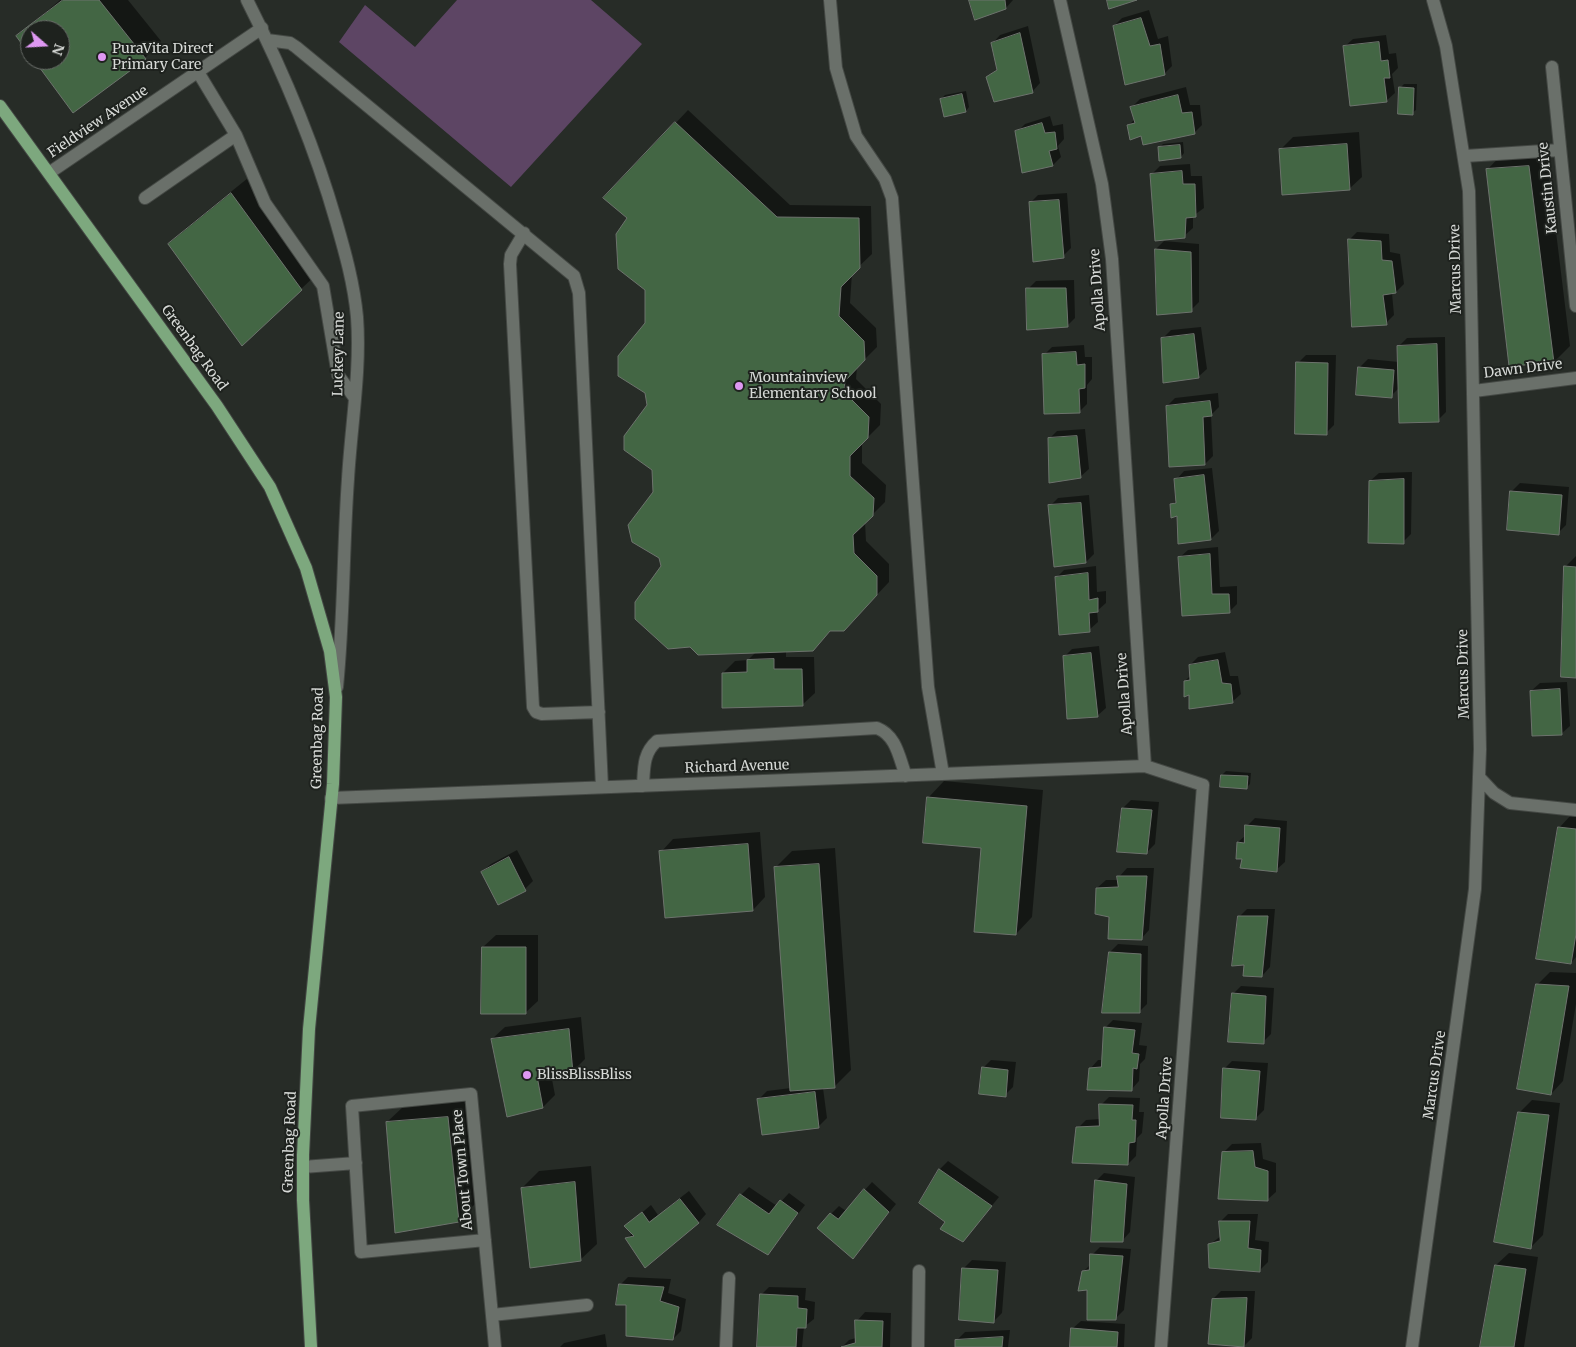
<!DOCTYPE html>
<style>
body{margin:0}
#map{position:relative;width:1576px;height:1347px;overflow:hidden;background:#272c27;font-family:Merriweather,serif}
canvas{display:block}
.north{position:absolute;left:20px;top:20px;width:50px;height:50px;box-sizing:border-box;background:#1e221e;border:1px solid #686c68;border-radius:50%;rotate:109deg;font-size:14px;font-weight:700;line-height:20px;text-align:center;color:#d7dad7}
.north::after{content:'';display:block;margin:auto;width:18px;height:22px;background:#de98f2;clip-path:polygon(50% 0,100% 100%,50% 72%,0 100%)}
</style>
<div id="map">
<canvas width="1576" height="1347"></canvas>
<div class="north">N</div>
</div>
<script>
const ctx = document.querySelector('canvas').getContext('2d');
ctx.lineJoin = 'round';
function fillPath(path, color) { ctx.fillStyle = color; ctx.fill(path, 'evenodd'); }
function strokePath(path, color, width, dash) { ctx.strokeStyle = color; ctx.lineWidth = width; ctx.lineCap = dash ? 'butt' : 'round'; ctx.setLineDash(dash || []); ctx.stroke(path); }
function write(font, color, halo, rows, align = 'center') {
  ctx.font = font + ' Merriweather,serif'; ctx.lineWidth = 4; ctx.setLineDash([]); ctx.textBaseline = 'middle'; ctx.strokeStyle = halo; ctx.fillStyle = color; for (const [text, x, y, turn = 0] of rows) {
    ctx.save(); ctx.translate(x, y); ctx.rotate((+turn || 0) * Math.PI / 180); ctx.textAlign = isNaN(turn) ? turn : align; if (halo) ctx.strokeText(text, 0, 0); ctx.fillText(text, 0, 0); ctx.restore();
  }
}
fillPath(new Path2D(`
 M457 0H591L642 44 511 187 339 42 365 5 415 47Z`), '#5d4564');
fillPath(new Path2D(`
 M60 0H128L161 41 145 58 73 111 36 60H60V30H30V53L18 36Z
 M971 0H1013L1006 8Z
 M1149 10 1158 39 1168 36 1172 66 1164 74 1114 26 1122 18Z
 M1028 26 1040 83 1032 92 987 77 998 68 992 44 1000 35Z
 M1386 35 1389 54 1396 53 1398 68 1392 74 1395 93 1386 101 1344 47 1353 39Z
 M1404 84H1417L1416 110 1412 113 1401 87Z
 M1186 87 1190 105H1200L1202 125 1194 133 1129 125 1135 119 1132 107 1140 99Z
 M966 91 969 107 966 111 941 99 945 95Z
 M688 110 790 205 871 206 872 254 852 273 850 303 876 328 877 347 857 367 856 379 881 404 880 425 862 443V463L886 485 885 502 865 522 866 541 889 564V582L856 617 831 630 813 649 786 650V657H814L815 693 802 705 723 673 735 661 748 660 757 651 691 646 663 566 648 406 646 289 629 218 605 198Z
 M1050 116 1053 126 1063 124 1064 139 1058 146 1061 157 1053 165 1017 132 1025 124Z
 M1359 132 1362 177 1349 189 1281 149 1293 137Z
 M1183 142 1184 153 1181 157 1159 148 1163 144Z
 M1546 150 1570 346 1554 362 1488 169 1504 152Z
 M1190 164 1191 176H1202L1204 208 1193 216V228L1184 236 1152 174 1160 166Z
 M248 178 318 273 243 344 170 244 186 228Z
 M1067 193 1071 248 1063 256 1030 203 1038 195Z
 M1357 232 1389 234 1390 252 1400 254 1404 284 1396 292 1392 293 1394 315 1386 323 1349 240Z
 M1164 241 1199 244V302L1191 310 1156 249Z
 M1074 280 1075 318 1067 326 1028 289 1036 281Z
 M1201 327 1207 369 1198 377 1162 339 1171 330Z
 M1445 337 1446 412 1438 420 1399 388 1391 396 1360 367 1368 359 1399 362V346L1407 338Z
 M1084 345 1085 357H1092V379L1087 385V404L1079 412 1044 355 1052 347Z
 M1306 355H1336L1334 425 1326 433 1298 363Z
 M1218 393 1219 407 1211 415 1213 456 1205 464 1167 406 1175 398Z
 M1085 429 1089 469 1080 477 1049 439 1057 431Z
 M1212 468 1219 531 1211 539 1178 515 1172 505 1177 499 1176 480 1184 471Z
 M1412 472 1411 534 1403 542 1370 481 1379 473Z
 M1520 483 1569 487 1566 525 1558 533 1512 491Z
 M1089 495 1094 554 1086 562 1050 506 1058 498Z
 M1218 547 1220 587 1237 586V604L1229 612 1184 614 1179 558 1188 550Z
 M1576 556V676L1565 567Z
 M1096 566 1097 592 1106 591V603L1097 611 1098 622 1089 630 1056 578 1064 570Z
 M1099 646 1106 708 1097 716 1064 657 1072 649Z
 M1225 652 1230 676H1238L1241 694 1232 702 1191 694 1185 681 1191 675 1190 665 1198 657Z
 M1567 682 1570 726 1561 734 1531 691 1540 683Z
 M1226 771 1251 773 1250 784 1247 787 1222 775Z
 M944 781 1043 790 1032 917 1016 934 982 846 928 798Z
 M1131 800 1159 802 1155 844 1146 853 1123 808Z
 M1571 815 1576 816V957L1571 963 1559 828Z
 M1255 818 1287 821 1285 862 1276 870 1244 858 1238 842 1246 835 1247 826Z
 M760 832 765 897 753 910 661 852 673 839Z
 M835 848 851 1070 834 1087 823 1088 827 1118 819 1126 759 1099 767 1091 791 1088 775 868 792 851Z
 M517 850 533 881 525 889 482 872 491 864Z
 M1127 868H1154L1149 930 1141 939 1111 915 1097 888 1106 880H1119V877Z
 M1247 909H1275L1270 967 1262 976 1245 964 1239 917Z
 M496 935H538V1001L525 1013 483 947Z
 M1118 944 1148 946 1147 1004 1139 1012 1110 952Z
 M1550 972 1576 973V1004L1563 1081 1551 1094 1538 984Z
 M1241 986 1274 988 1271 1034 1263 1042 1233 994Z
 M581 1017 585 1059 572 1072 551 1074 555 1095 543 1107 492 1039 505 1027Z
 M1113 1020 1142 1023 1139 1045 1147 1046 1145 1059 1140 1064 1139 1081 1131 1090 1090 1069 1098 1060H1103L1105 1028Z
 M991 1060 1016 1062 1013 1087 1005 1095 983 1068Z
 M1232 1061 1268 1063 1264 1110 1256 1118 1224 1069Z
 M1109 1097 1140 1098 1139 1112H1144L1142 1133 1137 1138 1136 1156 1128 1164 1078 1128 1086 1120 1100 1119 1101 1105Z
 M1532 1100 1560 1103 1543 1235 1530 1248 1520 1112Z
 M465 1101 475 1204 458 1221 387 1122 404 1106Z
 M1261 1143 1263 1159 1276 1163V1192L1267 1200 1224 1152 1232 1144Z
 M948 1161 999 1197 963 1241 947 1221 921 1203 940 1169Z
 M591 1166 597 1244 580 1260 522 1188 539 1171Z
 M1104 1173 1135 1177 1130 1232 1122 1241 1096 1181Z
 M872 1182 896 1204 853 1257 831 1214 839 1206 846 1211Z
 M749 1187 777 1206 789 1193 805 1205 768 1253 741 1195Z
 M689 1191 706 1214 698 1223 627 1239 633 1232 626 1226 651 1205 658 1215Z
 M1228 1214H1258L1255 1240 1269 1242 1268 1262 1260 1270 1209 1245 1221 1236 1220 1222Z
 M1100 1247 1131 1249 1124 1310 1116 1318 1088 1289 1083 1272 1091 1264 1092 1255Z
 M1509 1253 1538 1257 1524 1347H1482L1496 1265Z
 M972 1260 1006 1262 1002 1313 993 1322 964 1268Z
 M628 1277 671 1279 668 1293 686 1299 681 1331 673 1339 627 1303 620 1285Z
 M769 1287 806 1288 805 1300 815 1302 814 1319 804 1327 802 1347H758L761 1295Z
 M1221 1291H1255L1252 1338 1243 1347 1213 1299Z
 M865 1312 891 1313 890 1347H842L849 1340 856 1338 857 1321Z
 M1081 1321 1125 1324 1124 1347H1072V1329Z
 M1010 1330 1008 1347H957V1340L965 1332Z
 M605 1334 607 1347H560L564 1343Z`), '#0007');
const building = new Path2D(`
 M63 0H99L146 59 73 113 34 60H60V30H30V55L16 36Z
 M969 0H1005L1006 9 975 20Z
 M1107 0H1137L1109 9Z
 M1141 18 1150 46 1160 44 1165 75 1125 85 1113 26Z
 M1020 33 1033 93 994 102 986 77 997 70 991 43Z
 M1379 42 1381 61 1388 60 1390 78H1384L1387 102 1350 106 1343 46Z
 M1399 87 1414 88 1413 115 1398 114Z
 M962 94 966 112 944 117 940 99Z
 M1178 95 1182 113 1192 112 1195 134 1143 145 1141 136 1130 140 1127 125 1135 123 1130 107Z
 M675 122 777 217 859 218 860 268 841 287 839 316 864 341 865 360 845 381 844 392 869 417 868 438 850 456V476L874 498 873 516 853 535 854 553 877 576V595L844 631H830L813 651 698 655 690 647 668 649 635 619V602L661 566 659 558 632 542 628 525 653 492 652 470 624 450V436L647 405 645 393 618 376V356L645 323V290L618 269 616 234 627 218 603 198Z
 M1042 123 1045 133 1055 132 1057 149 1049 151 1053 166 1022 173 1015 131Z
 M1347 144 1350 190 1282 195 1279 149Z
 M1180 145 1181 158 1159 161 1158 147Z
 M1529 166 1554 363 1509 366 1486 169Z
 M1182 171 1183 184H1195L1196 217 1186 218 1185 238 1155 241 1150 174Z
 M231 193 302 290 242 346 168 244Z
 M1059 200 1064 258 1033 262 1029 202Z
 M1348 239 1381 241 1382 260 1392 261 1396 293 1383 295 1387 325 1352 327Z
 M1155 249 1191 252 1192 312 1157 315Z
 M1026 288H1066L1068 327 1027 330Z
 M1194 334 1199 378 1163 383 1161 338Z
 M1437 344 1439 422 1399 423 1397 346Z
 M1076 352 1077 365 1085 364V388L1079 389 1080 413 1044 414 1042 354Z
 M1296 362 1328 363 1327 435 1295 434Z
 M1358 367 1394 370 1392 398 1356 395Z
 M1210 401 1212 416 1203 417 1205 465 1169 467 1166 406Z
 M1077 436 1081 478 1049 483 1048 438Z
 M1204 475 1211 540 1178 544 1177 516 1171 518 1170 504 1176 503 1174 479Z
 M1404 479V544L1368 543 1369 481Z
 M1510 491 1562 495 1559 535 1507 530Z
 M1081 503 1086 563 1054 567 1048 505Z
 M1210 554 1212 594H1229L1230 613 1182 616 1178 557Z
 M1564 566 1576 567V678L1561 677Z
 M1088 573 1089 600 1098 598V612L1089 613 1090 632 1059 635 1055 577Z
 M1091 653 1098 717 1067 719 1063 656Z
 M774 659V669H802L803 706 722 708V673L747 672V660Z
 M1218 660 1222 683 1231 684 1233 703 1189 709V695L1184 697V681L1190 680 1189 665Z
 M1560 689 1562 735 1532 736 1530 691Z
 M1221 775 1248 776 1247 789 1220 787Z
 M927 797 1027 806 1016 935 974 932 981 848 923 843Z
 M1122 808 1152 810 1147 854 1117 852Z
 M1245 825 1280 828 1277 872 1240 868 1242 859H1236L1237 842 1244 843Z
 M1558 827 1576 829V934L1571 964 1536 959Z
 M748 844 753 911 665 918 659 851Z
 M509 857 526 891 498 905 481 872Z
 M819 864 835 1088 790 1091 774 867Z
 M1117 876H1147L1142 940 1108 939 1109 917 1095 914 1096 888 1118 887Z
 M1238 916H1268L1262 977 1243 976 1244 965 1232 966Z
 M482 947H526V1014H481Z
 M1109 952 1141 954 1140 1013H1102Z
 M1536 984 1569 986 1551 1095 1517 1089Z
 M1232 993 1266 996 1264 1044 1228 1042Z
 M1104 1027 1135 1030 1132 1053 1139 1054 1137 1069 1133 1068 1132 1091 1087 1090 1089 1068 1101 1067Z
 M569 1029 573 1073 537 1076 543 1108 507 1117 491 1039Z
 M982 1067 1008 1070 1006 1097 979 1094Z
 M1223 1068 1260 1071 1256 1120 1221 1118Z
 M815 1092 819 1128 762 1135 757 1099Z
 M1099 1104 1133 1105 1132 1120H1136L1135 1142 1129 1143 1128 1165 1072 1163 1076 1127 1099 1126Z
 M1518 1112 1549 1115 1531 1249 1494 1242Z
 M448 1117 459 1222 395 1233 386 1122Z
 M1253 1151 1255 1167 1268 1171V1201L1218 1199 1222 1152Z
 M939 1169 992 1206 963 1242 940 1229 945 1222 919 1203Z
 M1095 1180 1127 1184 1123 1242H1091Z
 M575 1182 581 1261 530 1268 521 1188Z
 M864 1189 889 1212 853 1259 817 1228 830 1213 838 1219Z
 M740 1194 769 1214 780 1200 798 1213 768 1255 717 1225Z
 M680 1199 699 1223 645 1268 625 1238 634 1236 624 1226 642 1212 649 1222Z
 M1219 1221H1250L1248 1248 1261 1250 1260 1272 1209 1268 1208 1244 1220 1241Z
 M1090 1254 1123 1256 1116 1320H1087V1290L1078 1291 1082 1271 1089 1270Z
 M1495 1265 1526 1269 1514 1347H1480Z
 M962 1268 998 1270 994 1323 959 1320Z
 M619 1284 664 1287 660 1301 679 1307 673 1340 626 1336V1305H616Z
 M760 1294 798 1296V1308L807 1309 806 1328H797L796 1347H757Z
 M1247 1298 1244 1347 1208 1344 1212 1299Z
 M855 1320 883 1321 882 1347H841L855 1343Z
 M1071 1328 1118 1332 1117 1347H1070Z
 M1003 1337 1002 1347H955V1340Z`);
fillPath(building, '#436644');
strokePath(building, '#6d736d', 1);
const minor = new Path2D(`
 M247 0C283 71 314 144 336 221 345 252 354 284 357 317 361 370 351 426 348 479 343 548 344 617 337 687
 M830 0 836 68 856 136 885 179 892 198 928 687 943 774
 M1060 0 1102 184 1112 259 1145 766
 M267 40 290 43 296 47 574 276 579 293 602 787
 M1552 67 1576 306
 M236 135 265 203 323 286 338 375 354 397
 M1465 156 1559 150
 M49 173 262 28
 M145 198 236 135 198 72
 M524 233 511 255 510 264 533 707 536 712 542 714 599 712
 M1474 391 1576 378
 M1479 777 1494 793 1510 803 1576 810
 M643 786C644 768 643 753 657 741L877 728C897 736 899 758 906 776
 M331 798 1145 766 1203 785 1161 1347
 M303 1167 356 1163
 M485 1240 361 1252 352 1106 471 1094 495 1347
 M492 1315 587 1305
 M726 1347 729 1278
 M918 1347 919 1271
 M1412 1347 1475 889 1480 749 1469 191 1446 46 1433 0`);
const major = new Path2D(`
 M0 106 217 406 270 487 306 568 330 651 336 697 333 784 309 1029 303 1155V1200L311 1347`);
strokePath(minor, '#444844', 14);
strokePath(major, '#444844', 14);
strokePath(minor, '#6a706a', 12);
strokePath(major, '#7da87e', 12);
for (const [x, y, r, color] of [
 [102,57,5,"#de98f2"],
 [739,386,5,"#de98f2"],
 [527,1075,5,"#de98f2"]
]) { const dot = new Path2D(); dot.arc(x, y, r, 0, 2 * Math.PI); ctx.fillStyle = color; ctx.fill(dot); strokePath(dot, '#1e221e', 2); }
write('14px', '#d7dad7', '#1e221e', [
 ["PuraVita Direct",112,49],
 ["Primary Care",112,65],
 ["Mountainview",749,378],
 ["Elementary School",749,394],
 ["BlissBlissBliss",537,1075]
], 'left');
write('14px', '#d7dad7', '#1e221e', [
 ["Fieldview Avenue",98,122,-34],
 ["Kaustin Drive",1548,188,-96],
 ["Marcus Drive",1456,269,-91],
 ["Apolla Drive",1098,290,-94],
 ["Greenbag Road",194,348,54],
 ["Luckey Lane",339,354,-89],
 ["Dawn Drive",1523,369,-7],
 ["Marcus Drive",1464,674,-91],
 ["Apolla Drive",1125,694,-94],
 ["Greenbag Road",318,738,-89],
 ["Richard Avenue",737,767,-2],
 ["Marcus Drive",1435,1075,-82],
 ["Apolla Drive",1165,1098,-86],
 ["Greenbag Road",290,1142,-88],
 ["About Town Place",463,1170,-95]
]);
</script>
